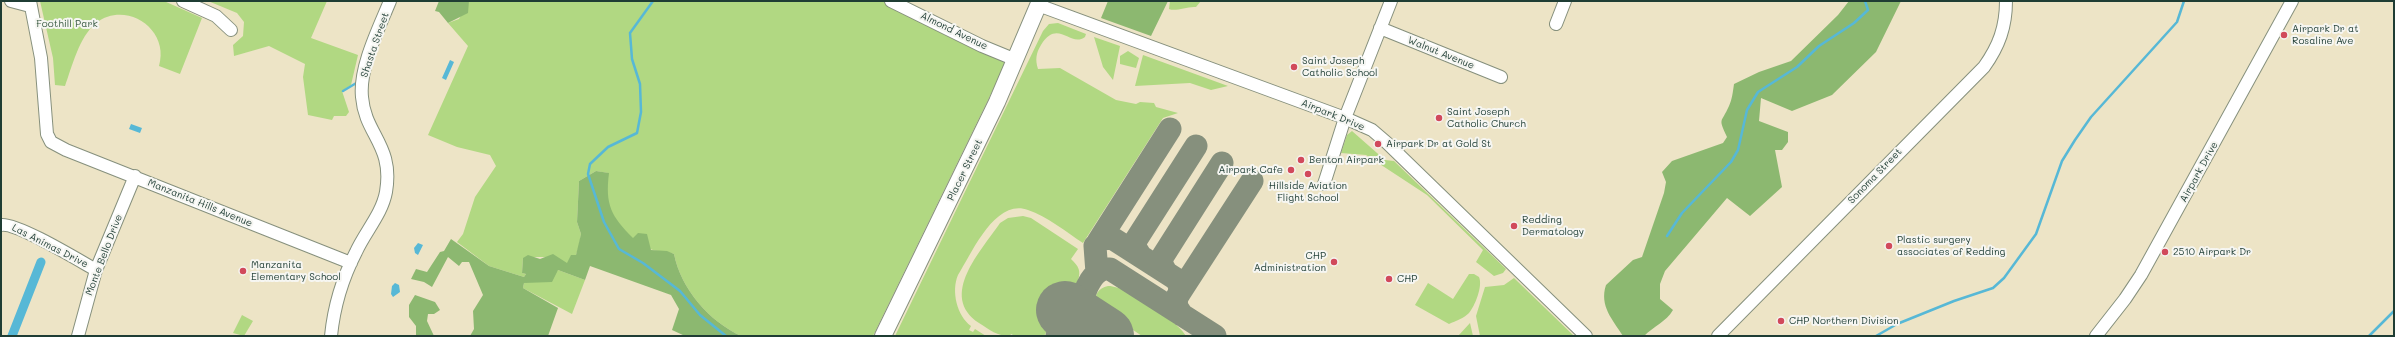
<!DOCTYPE html>
<style>
body{margin:0}
#map{position:relative;width:2395px;height:337px;overflow:hidden;background:#ede4c6;font-family:Mali,sans-serif}
canvas{display:block}
.frame{position:absolute;inset:0;border:2px solid #1f3d34;pointer-events:none}
</style>
<div id="map">
<canvas width="2395" height="337"></canvas>
<div class="frame"></div>
</div>
<script>
const ctx = document.querySelector('canvas').getContext('2d');
ctx.lineJoin = 'round';
function fillPath(path, color) { ctx.fillStyle = color; ctx.fill(path, 'evenodd'); }
function strokePath(path, color, width, dash) { ctx.strokeStyle = color; ctx.lineWidth = width; ctx.lineCap = dash ? 'butt' : 'round'; ctx.setLineDash(dash || []); ctx.stroke(path); }
function write(font, color, halo, rows, align = 'center') {
  ctx.font = font + ' Mali,sans-serif'; ctx.lineWidth = 4; ctx.setLineDash([]); ctx.textBaseline = 'middle'; ctx.strokeStyle = halo; ctx.fillStyle = color; for (const [text, x, y, turn = 0] of rows) {
    ctx.save(); ctx.translate(x, y); ctx.rotate((+turn || 0) * Math.PI / 180); ctx.textAlign = isNaN(turn) ? turn : align; if (halo) ctx.strokeText(text, 0, 0); ctx.fillText(text, 0, 0); ctx.restore();
  }
}
fillPath(new Path2D(`
 M40 1H164L202 18 180 74 159 66C170 29 126 0 96 23 79 37 72 67 65 86L55 85 53 58Z
 M208 1H327L311 38 358 55 351 85 342 91 349 112 346 116H334L332 120 308 115 303 77 305 64 269 46 234 56 233 45 243 36 244 22 237 13Z
 M469 1H884L1006 63 873 336H741C709 321 681 289 674 254 666 251 658 252 650 249 633 243 609 220 607 201 606 192 607 183 608 173L596 171 579 181 577 222 581 234 579 246 576 255 567 264C551 256 540 256 523 258L522 273 526 274 524 277 489 266 457 242 463 234 475 197 496 166 490 155 457 147 428 135 468 46 448 23 459 19Z
 M1170 1H1201L1196 7C1187 6 1176 12 1169 9Z
 M1058 23 1086 34 1085 37C1070 48 1058 18 1041 45 1036 53 1035 60 1038 69L1060 68 1116 100 1136 104 1140 102 1154 103 1156 107 1178 113 1163 118 1083 243C1066 232 1047 216 1028 210 995 198 972 253 958 275 951 291 957 316 971 326L969 330 973 332 975 329 986 336H895L1043 31 1049 24Z
 M1094 37 1120 46 1113 80 1103 67Z
 M1128 51 1139 58 1136 68 1120 64V56Z
 M1143 55 1228 86 1211 90 1190 83 1135 86Z
 M1352 131 1385 160 1394 161 1506 269 1503 273 1494 276 1476 262 1483 250 1427 195 1366 155 1341 153 1347 135Z
 M1023 216 1031 218 1078 249 1071 259C1079 267 1081 270 1078 281L1044 336H1015L1011 334 1010 336C997 336 990 330 979 323 938 296 981 251 1000 223L1008 218Z
 M558 270 585 280 572 314 523 288 524 283Z
 M1469 274H1474L1479 277C1483 286 1475 306 1469 313 1464 318 1456 321 1449 324L1415 305 1428 283 1453 299Z
 M1514 278 1574 336H1480L1476 316 1485 287 1504 285Z
 M1108 286C1125 285 1178 321 1186 336H1142L1096 305C1094 295 1098 288 1108 286Z
 M242 315 253 321 244 336 233 333Z
 M1470 323 1473 336H1458Z`), '#b1d882');
fillPath(new Path2D(`
 M439 1H469L468 13 448 23 439 12 435 11Z
 M1108 1H1168L1151 36 1101 18Z
 M1849 1H1901L1876 52 1832 95 1792 111 1761 98 1759 121 1788 132V142L1782 150H1775L1782 187 1750 216 1727 198 1665 271 1660 284V299L1673 310C1666 322 1654 326 1644 336H1623C1613 320 1599 306 1606 285L1633 260 1642 257 1664 193 1666 182 1662 172 1672 161 1723 143 1727 137C1718 117 1721 124 1729 106 1732 100 1733 91 1734 84L1759 72 1791 61 1838 15Z
 M596 171 609 173C605 205 611 216 633 238L638 233 647 234 651 250 667 251 674 254C681 289 709 321 741 336H685L672 330 679 309 671 295 590 266 585 280 558 270 552 282 524 283 523 288 558 308 548 336H470L474 329 473 311 483 295 469 262H462L459 266 448 257 432 287 424 282 411 279 416 269 427 272 440 252 444 251 451 239 489 266 524 277 526 274 522 273 523 258 528 255 540 259 553 254 567 263 571 255H576L581 234 577 222 579 181Z
 M415 295 435 302 440 310 434 314H428L427 321 434 336H416V326L409 317V305Z`), '#8cb870');
fillPath(new Path2D(`
 M450 60 454 62 446 80 442 78Z
 M131 124 142 128 140 133 129 129Z
 M418 243 423 245 418 255 415 253 414 248Z
 M395 283 399 285 400 292 393 297 391 294 392 286Z`), '#57b8d6');
strokePath(new Path2D(`
 M653 1 630 33 632 59 640 84 641 112 637 133 608 147 590 164 588 174 604 222 619 249 643 263 680 291 700 315 726 336
 M343 91 358 82
 M1667 236 1682 213 1731 162 1738 150 1747 110 1758 92 1797 67 1819 46 1854 23 1868 10 1865 1
 M1876 336 1897 324 1954 301 1993 288 2004 278 2036 234 2062 161 2075 140 2091 117 2177 22 2184 1
 M2369 336 2394 311`), '#57b8d6', 2.5);
strokePath(new Path2D(`
 M12 336 41 262`), '#57b8d6', 9);
strokePath(new Path2D(`
 M1098 242 1170 129
 M1140 255 1135 247 1136 240 1196 146
 M1166 272 1161 263 1163 256 1222 163
 M1097 273 1095 246 1102 239 1112 238 1176 279 1180 286 1179 294
 M1083 304C1083 291 1094 266 1110 269L1215 336
 M1182 315 1176 306 1177 297 1252 181
 M1095 328 1108 336
 M1057 336 1067 329`), '#86907d', 23);
strokePath(new Path2D(`
 M1065 310 1105 336`), '#86907d', 58);
const minor = new Path2D(`
 M11 1 30 6
 M30 1 41 58 47 134 51 142 66 150 351 263
 M183 1 216 16 231 30
 M891 1 982 46 1016 60
 M1038 5 1345 118 1372 130 1386 142 1586 336
 M1556 24 1565 1
 M1380 28 1501 77
 M1324 184 1345 118 1391 1
 M1 225C16 222 80 261 96 270
 M78 336 96 270 135 176
 M331 336C334 306 342 279 356 252 365 232 382 214 386 192 394 145 365 135 362 97 359 67 379 28 390 1
 M1718 336 1984 67C1999 46 2006 27 2006 1
 M2096 336 2125 299 2141 275 2292 1`);
const major = new Path2D(`
 M883 336 997 102 1040 1`);
strokePath(minor, '#86907d', 14);
strokePath(major, '#86907d', 18);
strokePath(minor, '#fff', 12);
strokePath(major, '#fff', 16);
for (const [x, y, r, color] of [
 [2284,35,4,"#d1495b"],
 [1294,67,4,"#d1495b"],
 [1439,118,4,"#d1495b"],
 [1378,144,4,"#d1495b"],
 [1301,160,4,"#d1495b"],
 [1291,170,4,"#d1495b"],
 [1308,174,4,"#d1495b"],
 [1514,226,4,"#d1495b"],
 [1889,246,4,"#d1495b"],
 [2165,252,4,"#d1495b"],
 [1334,262,4,"#d1495b"],
 [243,271,4,"#d1495b"],
 [1389,279,4,"#d1495b"],
 [1781,321,4,"#d1495b"]
]) { const dot = new Path2D(); dot.arc(x, y, r, 0, 2 * Math.PI); ctx.fillStyle = color; ctx.fill(dot); strokePath(dot, '#f6f6f2', 1.5); }
write('10px', '#3c5c44', '#f6f6f2', [
 ["Foothill Park",67,24]
]);
write('10px', '#1f3d34', '#f6f6f2', [
 ["Airpark Dr at",2292,29],
 ["Rosaline Ave",2292,41],
 ["Saint Joseph",1302,61],
 ["Catholic School",1302,73],
 ["Saint Joseph",1447,112],
 ["Catholic Church",1447,124],
 ["Airpark Dr at Gold St",1386,144],
 ["Benton Airpark",1309,160],
 ["Airpark Cafe",1283,170,"right"],
 ["Hillside Aviation",1308,186,"center"],
 ["Flight School",1308,198,"center"],
 ["Redding",1522,220],
 ["Dermatology",1522,232],
 ["Plastic surgery",1897,240],
 ["associates of Redding",1897,252],
 ["2510 Airpark Dr",2173,252],
 ["CHP",1326,256,"right"],
 ["Administration",1326,268,"right"],
 ["Manzanita",251,265],
 ["Elementary School",251,277],
 ["CHP",1397,279],
 ["CHP Northern Division",1789,321]
], 'left');
write('10px', '#1f3d34', '#f6f6f2', [
 ["Almond Avenue",954,31,26],
 ["Shasta Street",375,45,-71],
 ["Walnut Avenue",1441,53,22],
 ["Airpark Drive",1333,115,22],
 ["Placer Street",965,170,-64],
 ["Airpark Drive",2199,172,-61],
 ["Sonoma Street",1875,176,-46],
 ["Manzanita Hills Avenue",200,203,22],
 ["Las Animas Drive",50,246,27],
 ["Monte Bello Drive",104,255,-69]
]);
</script>
